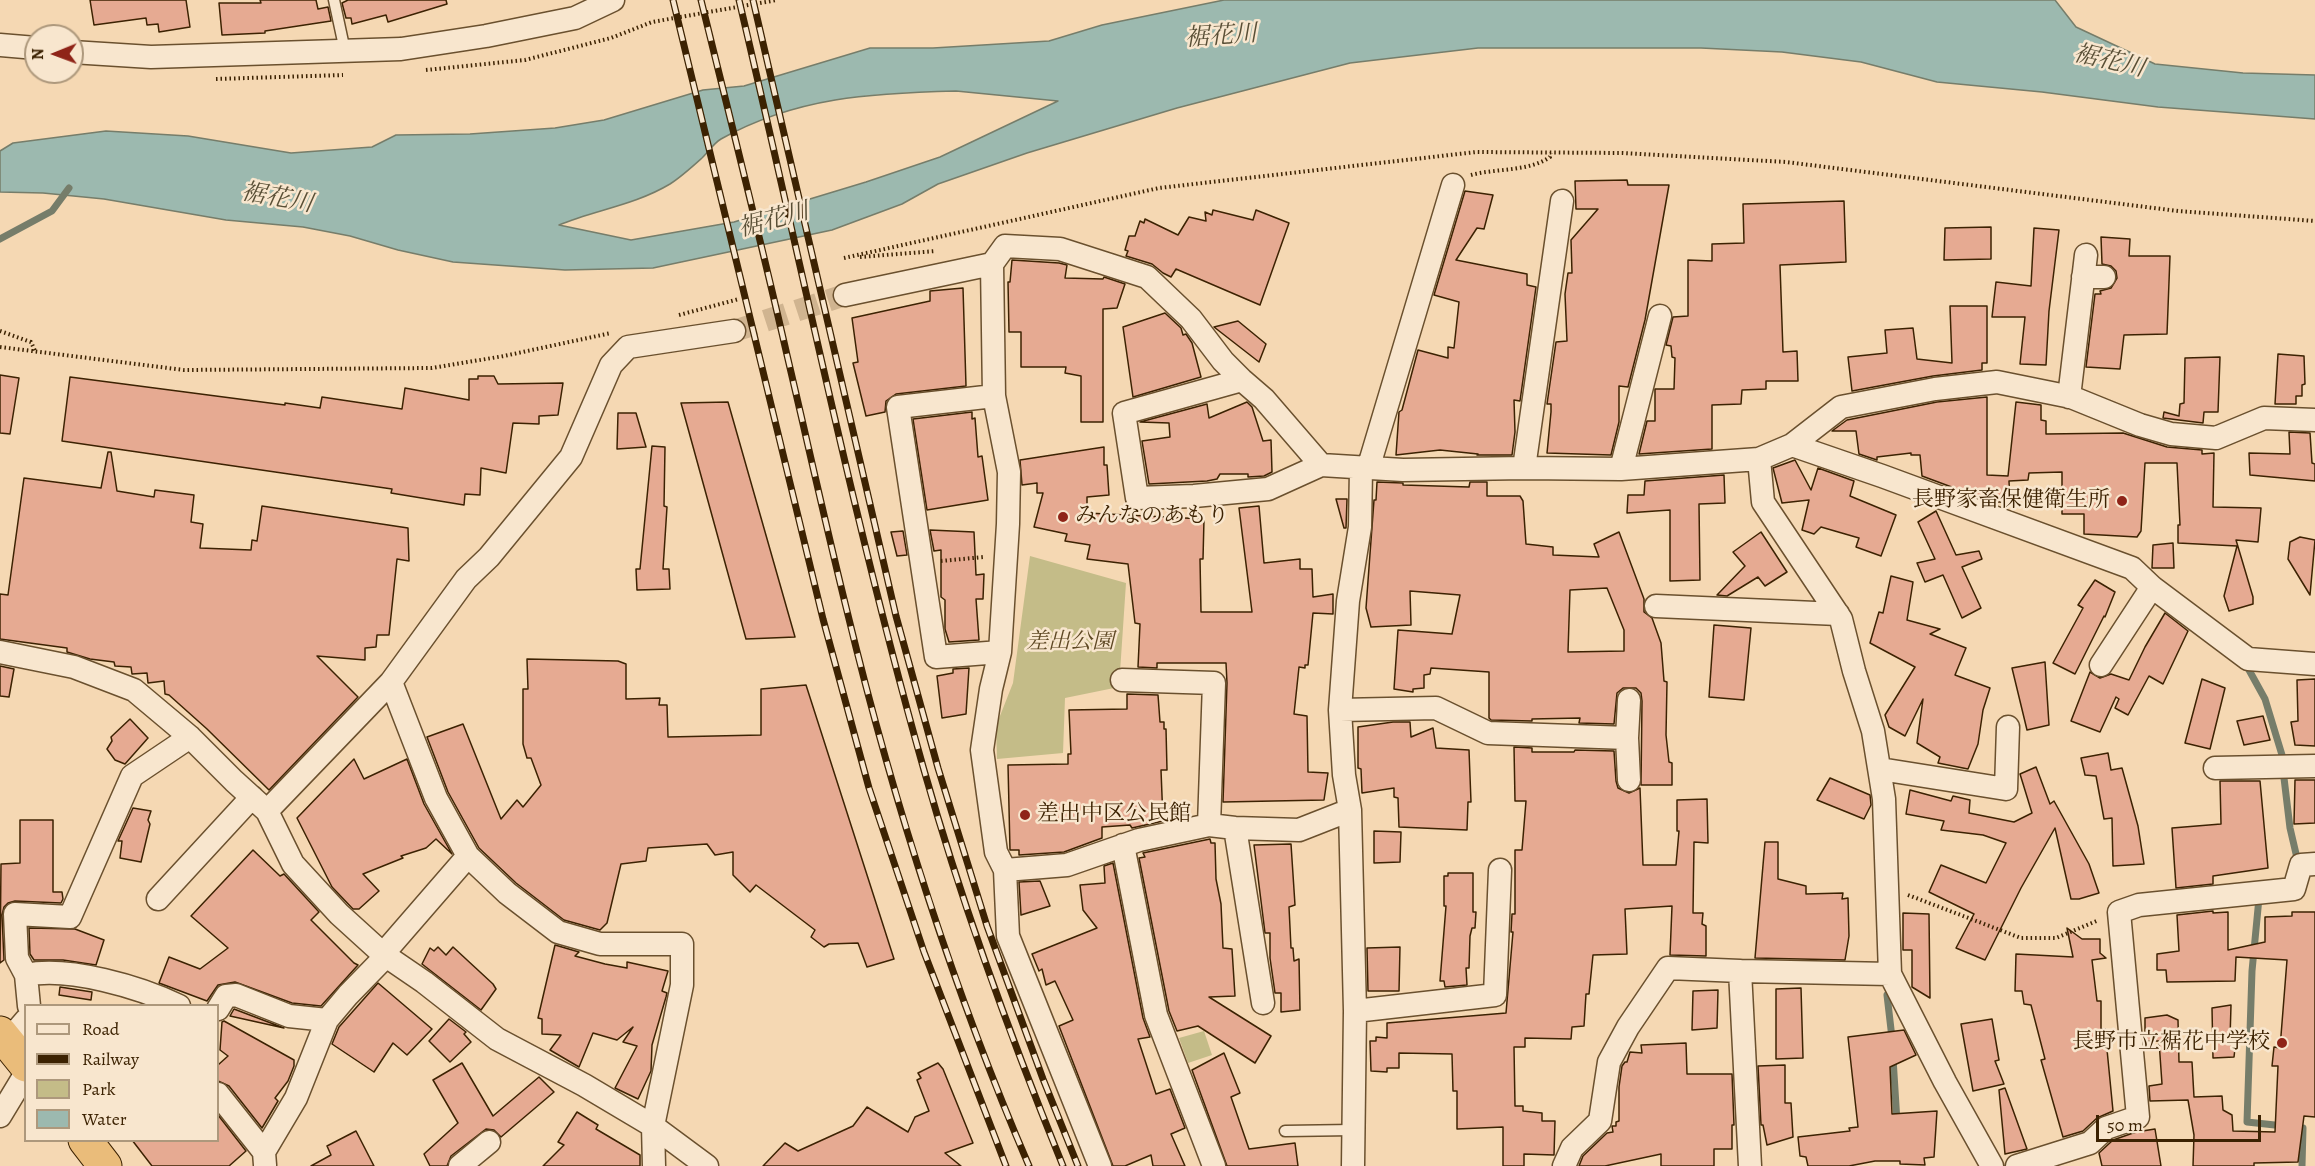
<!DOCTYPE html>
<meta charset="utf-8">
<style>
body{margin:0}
#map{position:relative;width:2315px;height:1166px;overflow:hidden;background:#f5d8b3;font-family:Alegreya,serif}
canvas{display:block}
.legend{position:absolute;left:24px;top:1004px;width:195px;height:138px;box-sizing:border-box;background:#f8e6ce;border:2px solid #ad987c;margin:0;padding:8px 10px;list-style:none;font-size:18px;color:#3c2202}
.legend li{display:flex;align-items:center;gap:12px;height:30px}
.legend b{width:30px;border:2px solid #ad987c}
.north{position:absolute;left:24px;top:24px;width:60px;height:60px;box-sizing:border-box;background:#f8e6ce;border:2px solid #ad987c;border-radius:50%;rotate:269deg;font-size:16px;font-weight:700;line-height:24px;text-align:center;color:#3c2202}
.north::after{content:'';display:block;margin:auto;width:21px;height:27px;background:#8f2418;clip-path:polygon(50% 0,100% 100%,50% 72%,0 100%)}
.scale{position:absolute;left:2096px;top:1115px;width:165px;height:27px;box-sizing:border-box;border:3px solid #3c2202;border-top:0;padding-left:8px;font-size:18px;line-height:21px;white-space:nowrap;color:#3c2202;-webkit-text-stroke:4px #f8e6ce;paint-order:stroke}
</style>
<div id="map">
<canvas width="2315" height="1166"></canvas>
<ul class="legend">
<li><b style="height:8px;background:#f8e6ce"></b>Road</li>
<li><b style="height:8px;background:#3c2202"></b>Railway</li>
<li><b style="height:16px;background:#c4bc88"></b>Park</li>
<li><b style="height:16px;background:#9cb9af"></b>Water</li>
</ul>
<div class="north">N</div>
<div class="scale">50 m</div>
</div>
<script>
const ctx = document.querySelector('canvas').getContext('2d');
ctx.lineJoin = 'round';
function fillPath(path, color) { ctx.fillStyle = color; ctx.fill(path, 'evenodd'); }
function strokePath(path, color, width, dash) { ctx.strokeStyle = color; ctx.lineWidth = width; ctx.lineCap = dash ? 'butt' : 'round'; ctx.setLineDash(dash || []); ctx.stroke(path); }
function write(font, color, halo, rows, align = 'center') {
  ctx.font = font + ' Alegreya,"Noto Serif JP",serif'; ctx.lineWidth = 5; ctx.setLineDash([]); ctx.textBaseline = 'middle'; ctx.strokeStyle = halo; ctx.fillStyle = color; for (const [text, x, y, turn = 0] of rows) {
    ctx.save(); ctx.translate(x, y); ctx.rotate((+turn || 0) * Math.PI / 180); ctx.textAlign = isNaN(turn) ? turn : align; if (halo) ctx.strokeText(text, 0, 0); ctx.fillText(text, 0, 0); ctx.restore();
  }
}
fillPath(new Path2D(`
 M1030 556 1126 583 1119 687 1065 698 1063 753 997 759 996 726 1013 683Z
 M1204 1031 1212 1055 1188 1063 1179 1038Z`), '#c4bc88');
const water = new Path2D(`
 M1224 0H2055L2076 27 2155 64 2243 73 2315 75V119L2158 107 2042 92 1937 82 1861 62 1782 52 1701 48H1478L1350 63 1177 108 1027 153 938 184 902 204 832 230 653 268 565 270 453 262 398 250 350 236 303 227 226 220 104 199 43 193 0 192V151L13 143 106 131 188 136 291 153 372 147 396 135 470 134 555 128 604 120 703 90 744 86 870 48H933L1049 41 1102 25ZM956 91 1058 101 940 157 866 182 734 222 631 240 559 225C595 210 635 205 670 184 681 177 692 167 702 158 708 152 714 143 721 139 796 97 872 93 956 91Z`);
fillPath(water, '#9cb9af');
strokePath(water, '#767d6a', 1.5);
strokePath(new Path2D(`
 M0 239 52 211 69 188
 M2249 670 2265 699 2282 755
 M2284 778 2290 828 2297 858
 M2259 898 2252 971 2247 1122 2284 1126
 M1887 995 1892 1038
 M1893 1058 1897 1122
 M2295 1127 2303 1128 2302 1166`), '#767d6a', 7);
const building = new Path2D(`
 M90 0H186L190 27 159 32 158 24 147 25 146 18 94 25Z
 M260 0H316L318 9 328 7 331 21 265 31V33L222 35 219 3H261Z
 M348 0H446L447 4 388 22 386 15 352 24 351 18H346L342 3Z
 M1627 180 1628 185H1669L1645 320 1628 387 1619 386V422L1611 455 1547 453 1551 412V404H1547L1556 342 1567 341 1565 294 1568 273H1572L1571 240 1598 209H1576L1575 181Z
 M1465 191 1493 195 1484 229 1477 228 1456 260 1527 274V285L1536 287 1520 401 1514 400 1515 432 1512 455H1477L1478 454 1440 450 1396 455 1399 412 1402 410 1418 350 1448 358V347L1454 348 1459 302 1434 295Z
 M1844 201 1846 262 1780 265 1783 352 1797 351 1798 381H1766V389L1742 390 1741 404 1712 405V449L1639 454 1647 421H1655V389H1674L1675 358 1672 357 1671 346 1666 345 1673 317 1688 316V260L1712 261V244L1744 243 1743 204Z
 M1213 210 1253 220 1256 210 1289 223 1260 305 1176 269 1171 277 1163 273 1152 264 1126 256 1128 251 1125 250 1129 236H1135L1140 221 1144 223 1145 219 1178 235 1189 217 1206 221 1205 212 1212 215Z
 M1991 227V259L1944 260 1945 228Z
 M2034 228 2059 230 2049 311 2046 365 2020 364 2025 317H1992L1996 282 2031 286Z
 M2101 237 2130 239 2129 256H2170L2167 334 2124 335 2120 369 2086 367 2095 294H2101L2100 291 2111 288 2117 278 2116 271 2111 266 2102 264Z
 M1012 260 1059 263 1067 265 1065 278 1103 279 1104 277 1125 284 1117 308 1103 309V422H1081V376L1065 373 1066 367H1021V332H1009L1008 282H1010Z
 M963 288 966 386 896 394 886 401 885 412 866 416 853 363 858 362 852 318 930 301V291Z
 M1950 306H1987V363H1982V370L1933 376 1852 391 1848 357 1887 353 1885 330 1913 328 1917 359 1952 363Z
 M1165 313 1181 328 1183 335 1186 334 1192 343 1201 377 1133 397 1123 327Z
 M1238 321 1266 344 1259 362 1214 327Z
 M2278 354 2304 356 2305 384 2302 385V396H2296V404H2275Z
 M2220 357 2218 412H2204L2203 423 2163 418 2164 412 2179 416 2180 404 2184 403 2185 358Z
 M0 375 19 378 10 434 0 433Z
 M478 376H494L498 384 563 383 558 415 539 416V424L513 423 506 473 481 468 480 495 465 494 464 505 391 493 392 489 62 441 70 377 285 405V403L320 408 322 397 402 409 405 388 469 400V379H478Z
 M1987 397V475L2008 476 2016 402 2041 405V420L2046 421V434L2123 433 2167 447 2202 450V454L2214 453 2213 507 2261 508 2258 542 2236 540 2253 597V604L2229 611 2224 596 2237 546 2178 543V525H2180L2177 463H2145L2141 531 2137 537 2084 534V514H2062V472L2029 473 2028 480 2009 481 2010 502H1993L1971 494V492H1965L1922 476 1920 455H1911V453L1877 457V460L1859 454 1856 431H1832L1847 420 1937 402Z
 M728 402 795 637 746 639 681 403Z
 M1247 402 1252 407 1263 441 1271 440 1272 472 1264 476 1248 477V474H1220L1217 479 1207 481 1149 484 1142 441 1170 437 1169 423 1140 422 1207 404 1209 418Z
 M972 412V419L975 418 978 457 982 456 988 500 927 510 913 419Z
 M618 413H636L646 447 617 449Z
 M2289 432 2310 433 2312 463 2315 464V481L2250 475 2249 453 2290 454Z
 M652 446 665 447 664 506 667 507 663 569H669L670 589 637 590 636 569H640Z
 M1104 447V465H1107L1109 495 1087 497V513L1204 519 1203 559H1200L1201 612H1252L1239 508 1259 506 1264 563 1300 559V569H1312L1313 597 1333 594V614L1313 613 1308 665H1305V668L1299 667 1294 714 1307 716 1308 772 1328 773 1324 800 1223 802 1227 683 1226 663H1157V668L1138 667 1140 624 1135 623 1128 564 1087 559 1090 545 1065 541 1067 534 1034 527 1043 493H1037V483L1022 485 1020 460Z
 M108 452H111L117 491 154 497 155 490 194 495 191 522 203 524 200 548 251 550 252 540 257 541 262 506 408 528 409 561 397 559 389 635H377L376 647 365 648V660L317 656 358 697 269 790 207 729 169 695 165 694 164 681 148 683 147 673 132 674 131 667 115 666 114 662 90 659 67 652V648L0 639V594L8 595 24 478 101 488Z
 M1795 460 1811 490 1818 468 1854 481 1850 496 1896 515 1881 556 1856 547 1859 538 1821 527 1814 534 1802 530 1809 500 1782 503 1773 468Z
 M1724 475 1725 503 1699 504 1700 580 1670 581V510L1627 513 1628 495H1644L1645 481Z
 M1377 482 1403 483V485L1469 487 1470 482H1487V496H1520L1523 501 1526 544 1553 547V555L1599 557 1594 544 1619 532 1644 599V612L1652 618 1661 643 1664 681 1667 682 1666 735 1669 762 1672 763V785H1641L1642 701 1641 693 1636 688H1623L1617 693 1614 724 1579 723 1580 718 1532 719V721L1491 720 1489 718V672L1431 668 1430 674 1424 675V688L1413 689V692L1394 689 1398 630 1452 634 1460 595 1410 591 1411 625 1371 627 1366 608 1374 500H1376ZM1607 588 1624 630V651L1568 652 1570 590Z
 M1336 499H1347L1346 528H1344Z
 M1936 511 1956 555 1979 551 1982 559 1962 567 1981 608 1962 618 1943 575 1925 582 1917 563 1935 559 1918 522Z
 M930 530 974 532 976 575 984 574 983 599H976L979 640 949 642 945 629V600L941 597V550L934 551Z
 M903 531 907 555 897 556 891 532Z
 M1761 532 1787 572 1765 586 1758 577 1727 596 1717 595 1745 566 1733 552Z
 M2300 537 2315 540 2310 595 2288 559 2290 542Z
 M2173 543 2174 568H2152L2153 545Z
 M1891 576 1913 582 1907 620 1940 629 1930 634 1966 648 1955 675 1990 688 1983 710 1978 744 1968 769 1938 763 1940 757 1917 743 1923 699 1905 736 1889 727 1885 715 1915 667 1870 643 1879 612 1883 613Z
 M2095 580 2115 592 2105 617 2104 616 2075 674 2053 663 2083 608 2078 605Z
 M2165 613 2188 631 2163 684 2149 676 2128 715 2115 708 2119 699 2116 697 2100 732 2071 721 2090 672 2100 678 2111 674 2129 680 2145 647Z
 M1714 625 1751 628 1744 700 1709 697Z
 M527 659 618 661 626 664V699L660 698 659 705H667L668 737 761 735V689L806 685 894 959 867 967 858 943 829 944 824 947 811 937 815 930 756 885 750 892 733 875V852L715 855 707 844 648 848 646 861 621 864 607 923 600 930 564 920 516 883 479 848 448 792 427 737 463 724 501 819 517 800 523 807 541 785 531 758H527L523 744V689H528Z
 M2045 662 2049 725 2027 730 2012 668Z
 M0 666 14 669 9 697 0 696Z
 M969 668 966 714 942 718 937 676 953 673V669Z
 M2202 679 2225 688 2210 749 2185 743Z
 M2315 679V746L2295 745 2291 722 2298 721 2297 680Z
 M1127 694 1158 695 1160 722H1164V729H1166L1167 770H1161L1163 821 1132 828 1130 825 1102 827V838L1064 852 1019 855V850H1010L1008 765 1068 764V754H1071L1069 710 1127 709Z
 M2263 716 2270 740 2244 745 2237 721Z
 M130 719 148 738 125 764 115 760 107 749 112 741 111 737Z
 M1393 722H1410L1411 737 1433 728 1436 748 1469 750 1471 802H1468L1467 830 1399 827 1398 798 1394 797V788L1362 793 1361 769 1358 768V727Z
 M1514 747 1532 748V752H1574L1575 750 1614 751 1616 781 1618 788 1629 793 1640 788 1643 865H1676L1679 831H1677V800L1707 799 1708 843 1694 842 1693 913H1703L1702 924 1706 926V956L1670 955 1672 906 1625 909 1627 954 1593 955 1589 994H1586L1584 1026 1572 1027 1571 1039 1525 1038V1047H1514L1515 1106H1523V1111L1542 1113V1121H1555L1554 1155 1524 1154V1166H1503V1127L1457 1129V1091H1453L1452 1054 1399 1053V1068H1387V1072L1371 1071 1370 1041H1376V1037L1387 1038V1023L1506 1013 1513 932H1511L1512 914H1515V850H1522L1526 801H1515Z
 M2108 753 2111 770 2122 768 2138 826 2144 864 2113 866 2112 818 2104 819 2096 776 2085 775 2081 758Z
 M354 759 364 779 407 759 424 804 452 854 436 839 426 848 401 856 403 858 363 874 379 891 359 909H353L332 887 297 818Z
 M2036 767 2050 804 2054 801 2089 864 2099 893 2079 899H2071L2055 828 2021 888 1985 960 1956 948 1974 914 1929 892 1941 865 1986 883 2006 843 1983 835 1941 830 1944 821 1906 814 1910 790 1951 801 1953 796 1970 800 1969 813 2014 822 2032 813 2020 774Z
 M1830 778 1870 795 1871 805 1864 819 1817 800Z
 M2295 780H2315V823L2294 824Z
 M2220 781H2260L2268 868 2213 876V884L2176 888 2172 828 2221 824Z
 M133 808 151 811 148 820 150 824 141 862 120 858 122 841H118Z
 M20 820H53V892H62L63 899 61 903 15 901 8 903 4 907 2 915 4 960 0 963 1 864 20 863Z
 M1374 831 1401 832 1400 862 1374 863Z
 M1210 839 1211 843H1215L1216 879 1221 904 1223 948 1232 949 1235 996 1209 997 1271 1036 1255 1063 1198 1026 1177 1031 1169 1011 1139 858 1145 857 1143 853Z
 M1765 842H1778V879L1806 886V894L1843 893 1842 899 1848 898 1849 936 1845 960 1755 958Z
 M1291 844 1295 905 1289 907 1291 948H1293L1294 961 1299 959 1300 1010 1281 1012V993H1275L1270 958V933H1265L1254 845Z
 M253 850 280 876 284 874 319 912 311 920 354 963 358 965 321 1006 292 1003 235 982 218 985 207 1001 159 983 169 957 200 969 228 948 191 916Z
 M1113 863 1143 1018 1150 1037 1138 1039 1156 1094 1170 1089 1185 1128 1171 1134 1185 1166H1153L1151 1155 1125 1166H1113L1059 1026 1073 1020 1055 981 1046 985 1042 969 1039 971 1032 954 1097 928 1083 910 1080 885 1105 883 1104 866Z
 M1448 873H1473V912H1476L1475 928H1472L1470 936 1469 968H1466L1467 985 1445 987 1444 981H1440L1446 906H1444V876H1448Z
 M1040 881 1050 906 1021 915 1019 882Z
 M2213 911V913L2228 912V950L2265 942V917L2292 916V912H2315V1117L2304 1116 2298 1162 2254 1163V1166H2193L2194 1135 2188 1100 2150 1101 2149 1086 2162 1084 2159 1041H2145V1018L2167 1015 2178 1020 2179 1062H2192L2194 1097 2222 1096 2223 1110 2232 1115 2233 1131 2275 1132 2278 1066H2272L2274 1047 2280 1048 2287 960 2236 957 2235 981 2167 982 2166 970H2157V954L2179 951 2177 915Z
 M1903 913 1929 914 1930 998 1912 987V950H1903Z
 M29 928 75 929 104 940 96 965 63 960H34L30 954Z
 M2067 928 2082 939H2100V953L2106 958 2092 960 2097 1001H2101V1029H2105L2113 1111 2097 1118 2083 1131 2063 1137 2041 1060 2045 1059 2031 1005 2024 1004 2022 991H2015L2016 954 2073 957Z
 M555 945 579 952 575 956 605 964 627 968V962L668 971 662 991 667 993 666 997 652 1045 651 1071 638 1099 615 1088 637 1046 623 1042 633 1027 617 1040 593 1033 579 1067 550 1050 561 1035 542 1034V1019L538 1018Z
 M438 947 446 955 453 947 493 984 496 989 481 1010 422 964 430 948 434 951Z
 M1400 947 1399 991H1368L1367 948Z
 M378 983 432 1029 407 1055 393 1043 374 1072 332 1044 339 1027Z
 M60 987 92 992 91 1000 59 995Z
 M1801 988 1803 1058 1776 1059V989Z
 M1718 990 1717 1028 1692 1030 1693 991Z
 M2231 1005 2230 1039 2236 1040 2234 1057 2213 1058 2212 1008Z
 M234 1009 284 1028 230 1016Z
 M449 1019 466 1032 464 1034 471 1042 450 1062 429 1041Z
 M1992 1019 1999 1060 1995 1061 2004 1084 1973 1091 1961 1024Z
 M224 1021 294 1060V1066L288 1081 275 1098 278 1101 262 1128 229 1086 218 1081V1065L228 1056 220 1050 222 1022Z
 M1904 1030 1916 1055 1890 1067 1892 1114 1937 1111 1934 1157 1924 1158 1925 1165 1900 1164V1161H1875L1849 1166H1808L1806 1157 1800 1156 1798 1137 1850 1131 1849 1128 1858 1127 1848 1037Z
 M1686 1043 1687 1074H1732L1734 1125H1732V1149H1714V1166H1661V1154L1605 1166H1579L1583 1156 1607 1133 1613 1132 1612 1126H1616V1122L1619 1121V1087L1622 1066 1625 1062H1627L1630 1052 1642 1053 1641 1045Z
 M1224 1053 1240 1093 1231 1097 1249 1149 1295 1143 1298 1166H1227L1192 1070Z
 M462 1063 493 1116 539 1077 554 1092 501 1137 494 1130 486 1129 451 1156 447 1166H430L424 1154 458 1123 433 1080Z
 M938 1063 943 1069 973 1143 945 1153 961 1166H763L785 1143 798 1151 853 1126 867 1107 908 1132 915 1117 929 1111 917 1080 921 1078 918 1073Z
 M1785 1065V1103H1791L1793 1137 1767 1145 1763 1125H1761L1758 1066Z
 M2005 1088 2027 1149 2005 1154 1999 1090Z
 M577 1112 598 1125 596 1129 640 1155V1166H543L564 1145 558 1142Z
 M218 1115 246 1151 229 1166H152L132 1140H218Z
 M2155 1129 2161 1166H2102L2099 1153 2113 1140 2136 1132Z
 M356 1131 374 1166H311L331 1155 327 1146Z`);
fillPath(building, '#e6aa92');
strokePath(building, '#3c2202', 1.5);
strokePath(new Path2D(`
 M734 331 845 295`), '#d0b490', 22, [22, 11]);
const service = new Path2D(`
 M334 0 345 51
 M1285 1131 1353 1130`);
const minor = new Path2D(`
 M0 45 36 48
 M72 52 151 57 401 49 486 36 575 18 613 0
 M2083 277H2104
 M845 295 992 264
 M1242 380 1124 413 1137 498 1194 496 1268 489 1321 465 1403 470 1524 468 1621 469 1759 459 1792 445 1882 476 2132 568 2152 587 2248 659 2315 664
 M994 396 898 407 936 657 1000 652
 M2069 397 2086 255
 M1792 445 1841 407 1935 389 1997 382 2071 397 2140 425 2171 434 2216 438 2264 418 2315 420
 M1759 459 1763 502 1841 619 1854 671 1873 731 1884 799 1890 974 1945 1082 1992 1166
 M1321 465 1264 399 1242 380 1223 361 1191 319 1147 277 1060 249 1005 246 992 264 994 396 1009 472 1008 524 1000 652 991 689 982 750 996 852 1005 870 1067 865 1139 840 1209 825 1235 828 1299 830 1350 810
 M1524 468 1562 201
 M1368 469 1453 185
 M1621 469 1660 316
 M1656 606 1838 614
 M0 652 74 667 134 690 190 737 234 781 267 811 293 864 339 914 383 954 424 982 497 1039 584 1085 653 1126 707 1166
 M2101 665 2152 587
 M1122 680 1214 683 1209 825
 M391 682 436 798 468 856 507 893 558 932 600 944H682V985L653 1126 654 1166
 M1340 710 1436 708 1488 733 1627 738 1629 780
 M1627 738 1629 700
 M2215 768 2315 766
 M1880 769 2006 789 2008 727
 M267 811 391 682 466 579 489 557 571 457 611 365 628 347 734 331
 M1235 828 1263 1003
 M1123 845 1156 1015 1214 1166
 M1005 870 1008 936 1100 1166
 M158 899 252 797
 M383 954 468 856
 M26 975C68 966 140 987 179 1006
 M29 1006 26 975 17 958 15 914 70 917 132 776 190 737
 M218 1009 226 996 236 995 289 1016 327 1020
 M1355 1011 1495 995 1500 870
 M7 1042 26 1020
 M218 1094 264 1152 265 1165
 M0 1116 26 1073
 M264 1152 296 1098 327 1020 348 995 386 956
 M460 1166 489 1142
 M1353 1166 1355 1011 1350 810 1344 775 1340 710 1348 601 1360 527 1361 469
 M1564 1166 1572 1148 1600 1121 1609 1062 1628 1027 1668 968 1740 971
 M1750 1166 1740 971 1890 974
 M2017 1166 2090 1143 2106 1128 2138 1117 2119 912 2139 905 2294 889 2301 865 2315 864`);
const trunk = new Path2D(`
 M0 1033 26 1065
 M85 1140 105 1166`);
strokePath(service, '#6a502e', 13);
strokePath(minor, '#6a502e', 25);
strokePath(trunk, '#3c2202', 35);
strokePath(new Path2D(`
 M426 70 525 60 611 38 652 22 777 0
 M216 79 343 75
 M1471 175C1497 168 1528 172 1550 157L1551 153
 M860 257 936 251
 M844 258 1159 188 1476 152 1623 153 1786 162 2178 211 2315 221
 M679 315 739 299
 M0 331 31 342 36 353
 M0 347 184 370 432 368 504 356 611 333
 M941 561 984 557
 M1908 895 2021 938H2056L2099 920`), '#3c2202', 4, [1.5, 3]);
strokePath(service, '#f8e6ce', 10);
strokePath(minor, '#f8e6ce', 22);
strokePath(trunk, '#eabc7a', 33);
const rail = new Path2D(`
 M673 0 823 619 869 788 924 952 1006 1166
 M701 0C730 118 760 237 787 355 807 440 826 526 847 611 892 797 953 989 1029 1166
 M739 0C800 257 852 516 924 770 962 904 1010 1036 1063 1166
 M753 0 896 616 938 768 987 926 1043 1079 1078 1166`);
strokePath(rail, '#3c2202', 7);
strokePath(rail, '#f8e6ce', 4.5, [14]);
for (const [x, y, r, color] of [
 [2122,501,6,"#8f2418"],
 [1063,517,6,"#8f2418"],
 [1025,815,6,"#8f2418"],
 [2282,1043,6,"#8f2418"]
]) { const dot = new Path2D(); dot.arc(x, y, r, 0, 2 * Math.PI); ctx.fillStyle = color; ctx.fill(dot); strokePath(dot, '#f8e6ce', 2); }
write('22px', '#3c2202', '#f8e6ce', [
 ["長野家畜保健衛生所",2110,501],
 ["みんなのあもり",1075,517,"left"],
 ["差出中区公民館",1037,815,"left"],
 ["長野市立裾花中学校",2270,1043]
], 'right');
write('italic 22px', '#5e4824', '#f8e6ce', [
 ["差出公園",1070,643]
]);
write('italic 24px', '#594f36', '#f8e6ce', [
 ["裾花川",1221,37,-4],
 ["裾花川",2109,62,13],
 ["裾花川",277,199,10],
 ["裾花川",774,221,-15]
]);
</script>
